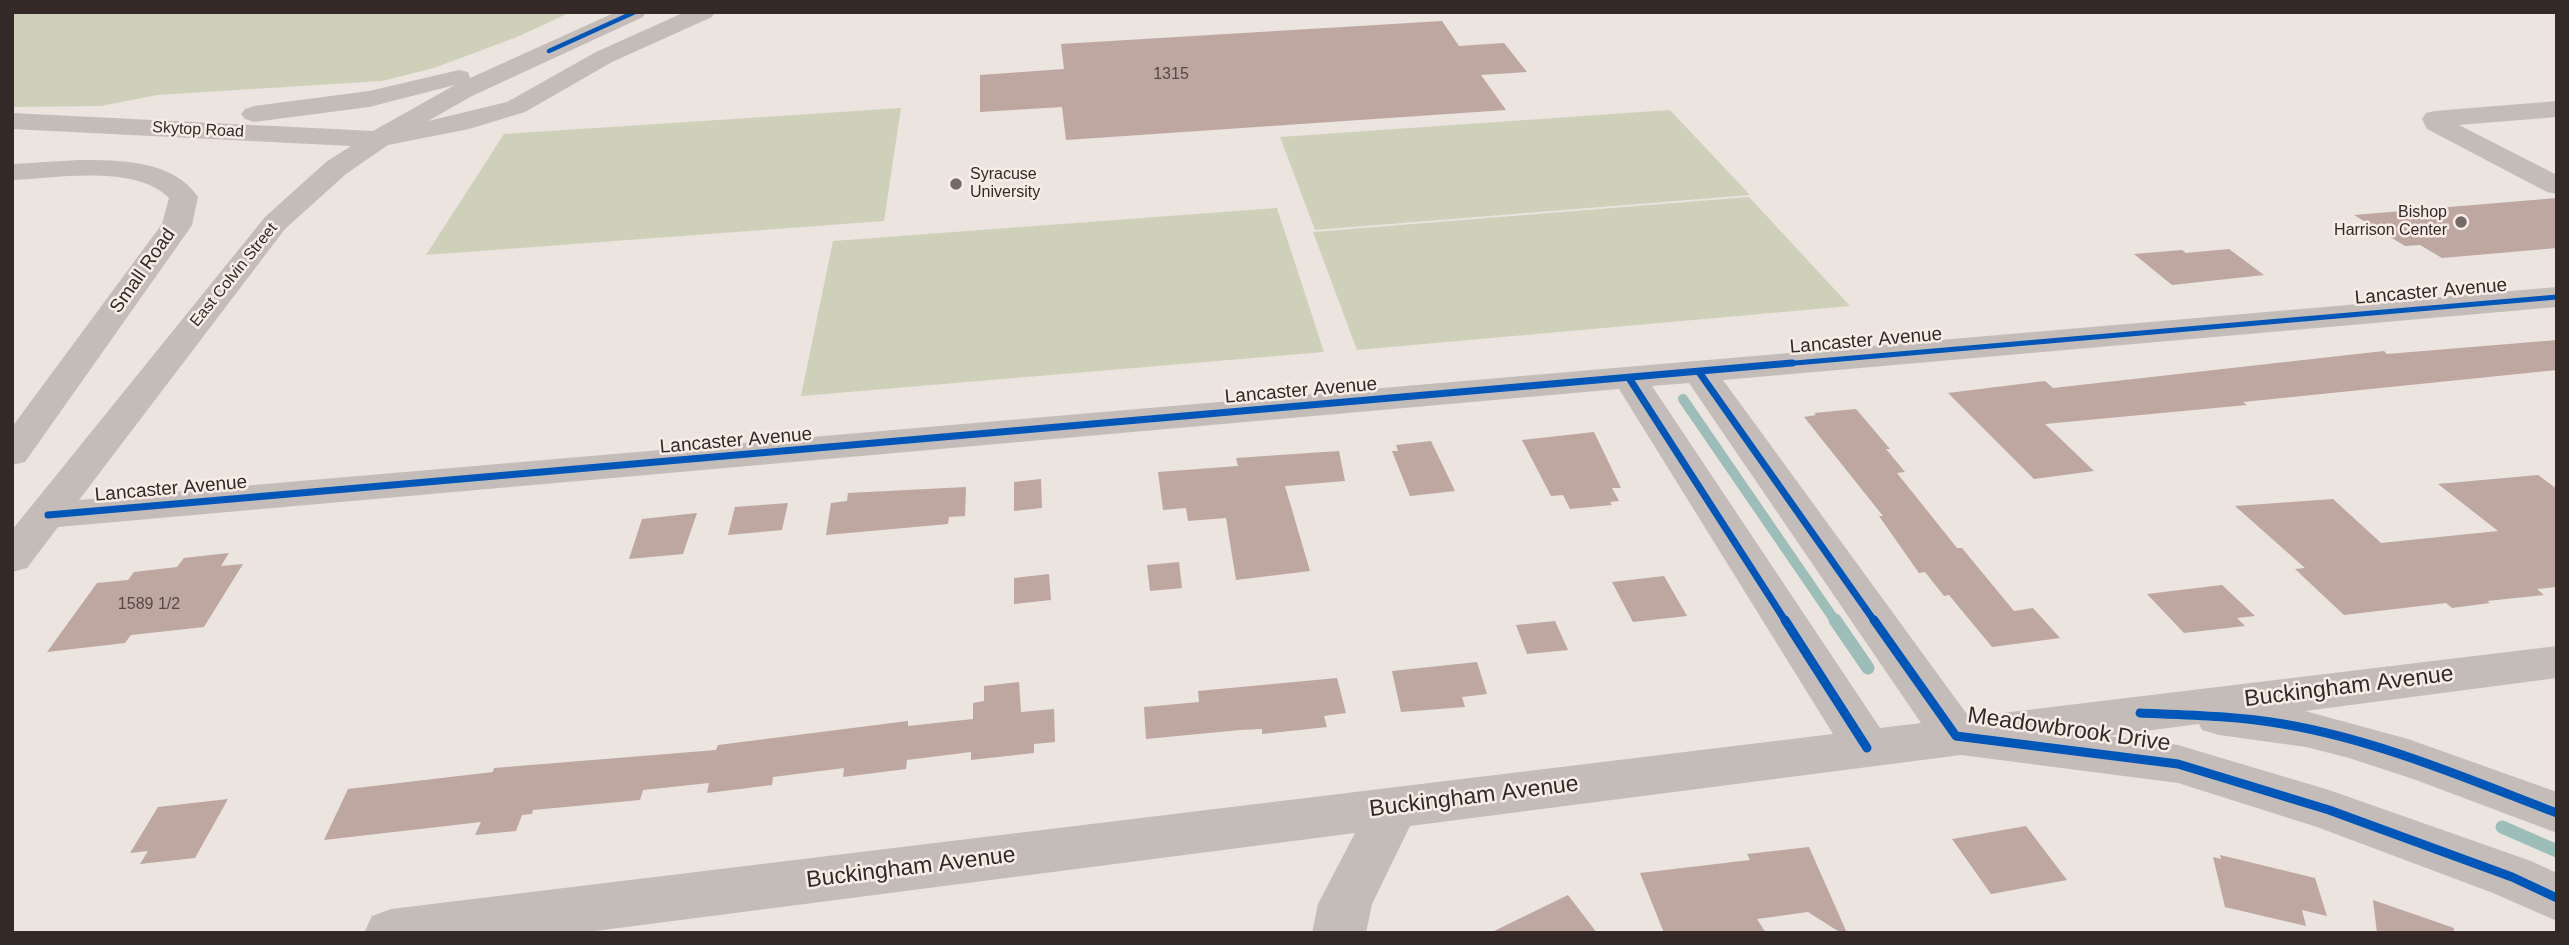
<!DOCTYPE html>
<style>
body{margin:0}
#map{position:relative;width:2569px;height:945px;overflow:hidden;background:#ebe4df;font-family:Arial,sans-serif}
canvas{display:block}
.frame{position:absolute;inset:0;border:14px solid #342927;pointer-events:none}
</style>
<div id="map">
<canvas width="2569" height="945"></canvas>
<div class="frame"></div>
</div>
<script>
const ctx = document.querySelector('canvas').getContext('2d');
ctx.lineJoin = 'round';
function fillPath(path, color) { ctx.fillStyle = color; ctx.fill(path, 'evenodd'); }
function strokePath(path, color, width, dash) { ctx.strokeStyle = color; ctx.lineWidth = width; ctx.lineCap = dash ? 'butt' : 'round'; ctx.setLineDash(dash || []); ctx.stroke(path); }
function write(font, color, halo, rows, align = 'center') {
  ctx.font = font + ' Arial,sans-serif'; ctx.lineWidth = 5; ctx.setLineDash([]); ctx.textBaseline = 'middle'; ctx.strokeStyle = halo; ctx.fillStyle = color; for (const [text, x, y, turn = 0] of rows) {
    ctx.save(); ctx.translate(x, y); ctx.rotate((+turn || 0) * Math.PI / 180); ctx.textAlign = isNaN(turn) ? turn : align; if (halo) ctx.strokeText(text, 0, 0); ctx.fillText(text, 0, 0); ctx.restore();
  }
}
fillPath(new Path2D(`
 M12 12H571L517 37 434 68 382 81 157 95 101 106 12 107Z
 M901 108 884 221 426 255 504 134Z
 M1670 110 1750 195 1315 230 1280 137Z
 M1749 197 1850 306 1357 350 1313 232Z
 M1277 208 1324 352 801 396 833 241Z`), '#cfd0b9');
strokePath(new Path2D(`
 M1683 399 1836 622`), '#9cbdb8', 10);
strokePath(new Path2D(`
 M1835 620 1868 668
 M2502 827 2557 851`), '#9cbdb8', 13);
fillPath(new Path2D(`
 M1442 21 1459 46 1504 43 1527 72 1481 75 1506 110 1066 140 1062 107 980 112V75L1064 69 1061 44Z
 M2557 198V248L2442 258 2420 245 2405 246 2354 215Z
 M2229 249 2264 275 2172 285 2134 254 2182 250 2186 253Z
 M2557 340V370L2243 402 2247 405 2045 424 2094 471 2034 479 1948 393 2045 381 2053 388 2384 351 2387 354Z
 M1856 409 1890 449H1886L1905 472 1897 473 1957 548H1962L2014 611 2033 608 2060 638 1992 647 1949 595 1944 596 1925 572 1919 573 1879 516H1883L1804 417 1816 415 1814 413Z
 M1594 432 1621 488H1612L1619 501 1610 502 1612 505 1570 509 1563 495 1551 496 1522 440Z
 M1431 441 1455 491 1410 496 1392 451H1398L1396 445Z
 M1339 451 1345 481 1285 486 1310 571 1236 580 1226 518 1188 521 1186 508 1163 510 1158 472 1238 466 1236 458Z
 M2538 475 2557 489V587L2537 589 2544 595 2487 601 2490 603 2452 608 2446 603 2344 615 2295 569 2305 568 2235 506 2333 499 2381 543 2498 531 2438 484Z
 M1041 479 1042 508 1014 511V482Z
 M966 487 965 516 949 517 948 524 826 535 831 503 847 501 848 493Z
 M788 503 782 530 728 535 735 507Z
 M697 513 683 554 629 559 642 519Z
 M229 553 221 566 243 564 204 627 131 635 125 643 47 652 97 583 128 580 134 572 177 567 184 558Z
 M1179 562 1182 588 1150 591 1147 565Z
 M1049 574 1051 600 1014 604V578Z
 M1664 576 1687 616 1633 622 1612 582Z
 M2222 585 2255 616 2237 618 2245 626 2184 633 2147 594Z
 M1555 621 1568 650 1527 654 1516 625Z
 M1477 662 1487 694 1462 697 1465 707 1401 712 1392 671Z
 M1337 678 1346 713 1324 716 1327 727 1262 734V729L1240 730 1146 739 1144 707 1199 702 1198 691Z
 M1019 682 1021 712 1054 709 1055 742 1034 744V753L971 760V752L907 760 906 769 843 777 844 768 773 777 772 785 707 793 709 783 643 790 640 800 533 810 532 814 522 815 516 831 475 835 481 822 324 840 348 789 493 772 494 768 716 750 718 745 908 721V726L973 719V703L984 701V686Z
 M228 799 195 858 140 864 148 851 130 853 158 807Z
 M2026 826 2067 880 1991 894 1952 839Z
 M1809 847 1847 933H1841L1808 912 1757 919 1766 933H1664L1640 873 1750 860 1747 854Z
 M2220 855 2315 878 2327 916 2302 910 2306 926 2225 907 2213 857 2221 859Z
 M1568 895 1597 933H1490Z
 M2373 900 2454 928V933H2377Z`), '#bea6a1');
fillPath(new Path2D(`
 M616 12H646L643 17 472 96 428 121 507 102 596 52 685 12H715L712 17 612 62 525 112 469 129 388 145 346 174 285 229 79 500 2557 287V307L1723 380 1969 717 2557 646V678L2305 711 2408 739 2557 792V833L2416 780 2349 758 2306 747 2219 735 2202 730 2199 724 2107 736 2178 745 2329 790 2531 861 2557 873V921L2493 893 2317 827 2178 783 1961 755 1410 826 1372 904 1366 933H1312L1318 904 1355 833 580 933H364L372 916 391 909 1833 734 1619 389 58 527 27 568 12 572V530L265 217 326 162 351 146 12 129V113L373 131 455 85 369 107 254 122 245 119 241 114 245 109 254 106 369 91 459 70 468 72 470 78ZM1689 383 1921 723 1880 728 1652 386Z
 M2557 101V117L2459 125 2557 175V194L2547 192 2427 129 2422 119 2426 113 2435 111Z
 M79 160C120 160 173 160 198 197L192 225 188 231 25 462 12 465V427L162 224 169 198C136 164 56 178 12 180V164Z`), '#c4bcb8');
strokePath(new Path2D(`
 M549 51 635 12`), '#0057b8', 4.5);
strokePath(new Path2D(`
 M1772 365 2557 297`), '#0057b8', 5);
strokePath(new Path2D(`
 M1699 372 1875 622
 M1629 378 1786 622
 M48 515 1792 363`), '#0057b8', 7);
strokePath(new Path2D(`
 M1785 620 1867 748
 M1874 620 1956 736 2178 764 2329 810 2512 877 2557 898
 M2140 713C2188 715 2236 716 2283 724 2378 740 2468 779 2557 813`), '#0057b8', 9);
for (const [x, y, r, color] of [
 [956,184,7,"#746a67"],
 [2461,222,7,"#746a67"]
]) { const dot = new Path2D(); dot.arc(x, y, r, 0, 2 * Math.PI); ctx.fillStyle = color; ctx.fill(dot); strokePath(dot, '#f8ede6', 2.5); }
write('16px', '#564846', null, [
 ["1315",1171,75],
 ["1589 1/2",149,605]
]);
write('16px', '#342927', '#f8ede6', [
 ["Skytop Road",198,130,3],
 ["East Colvin Street",234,275,-51]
]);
write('16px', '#342927', '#f8ede6', [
 ["Syracuse",970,175],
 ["University",970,193],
 ["Bishop",2447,213,"right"],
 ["Harrison Center",2447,231,"right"]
], 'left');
write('19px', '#342927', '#f8ede6', [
 ["Small Road",143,271,-55],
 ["Lancaster Avenue",2431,292,-5],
 ["Lancaster Avenue",1866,341,-5],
 ["Lancaster Avenue",1301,391,-5],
 ["Lancaster Avenue",736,441,-5],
 ["Lancaster Avenue",171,489,-5]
]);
write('23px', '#342927', '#f8ede6', [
 ["Buckingham Avenue",2349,687,-7],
 ["Meadowbrook Drive",2069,730,8],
 ["Buckingham Avenue",1474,797,-7],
 ["Buckingham Avenue",911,868,-7]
]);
</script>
